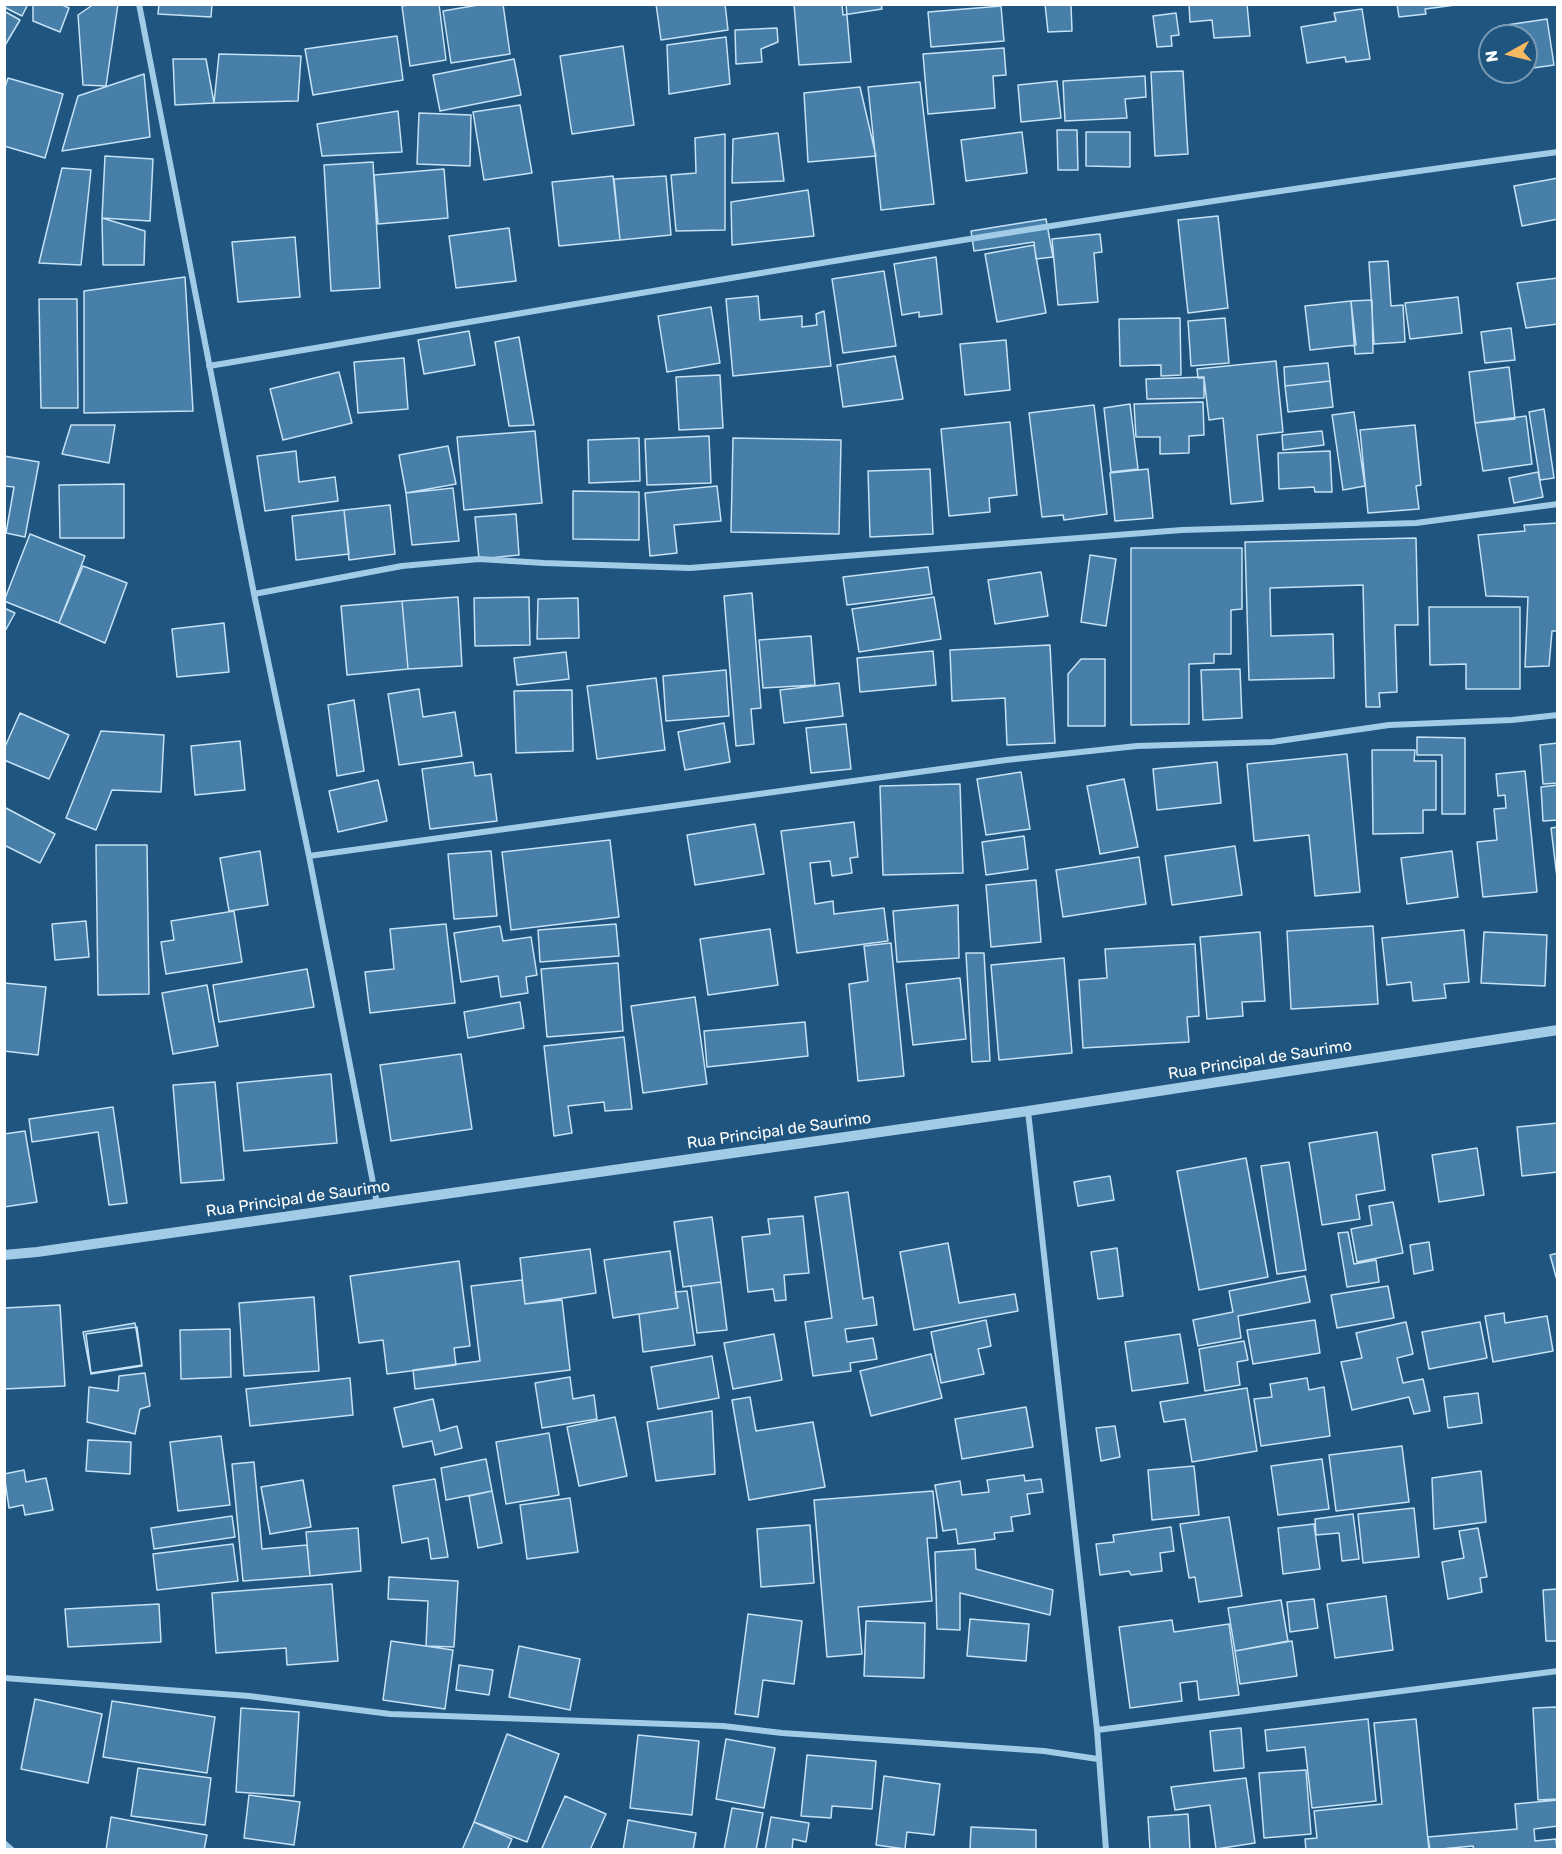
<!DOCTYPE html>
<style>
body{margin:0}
#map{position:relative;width:1562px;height:1854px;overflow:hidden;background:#1f557e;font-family:Rubik,sans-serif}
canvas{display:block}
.frame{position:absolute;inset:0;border:6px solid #fff;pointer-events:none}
.north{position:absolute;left:1478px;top:24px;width:60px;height:60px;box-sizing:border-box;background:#1f557e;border:2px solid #7999b2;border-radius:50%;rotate:262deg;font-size:16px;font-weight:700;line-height:24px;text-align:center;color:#fff}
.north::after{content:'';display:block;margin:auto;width:21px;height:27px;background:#f6b861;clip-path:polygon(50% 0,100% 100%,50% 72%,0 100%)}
</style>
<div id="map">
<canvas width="1562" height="1854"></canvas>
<div class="frame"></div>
<div class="north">N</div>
</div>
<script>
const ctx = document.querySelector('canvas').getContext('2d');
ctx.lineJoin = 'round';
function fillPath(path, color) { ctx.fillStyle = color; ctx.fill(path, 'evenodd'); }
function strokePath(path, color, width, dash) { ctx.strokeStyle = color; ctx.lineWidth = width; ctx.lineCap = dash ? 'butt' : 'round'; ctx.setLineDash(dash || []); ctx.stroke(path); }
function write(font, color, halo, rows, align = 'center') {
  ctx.font = font + ' Rubik,sans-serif'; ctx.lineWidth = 6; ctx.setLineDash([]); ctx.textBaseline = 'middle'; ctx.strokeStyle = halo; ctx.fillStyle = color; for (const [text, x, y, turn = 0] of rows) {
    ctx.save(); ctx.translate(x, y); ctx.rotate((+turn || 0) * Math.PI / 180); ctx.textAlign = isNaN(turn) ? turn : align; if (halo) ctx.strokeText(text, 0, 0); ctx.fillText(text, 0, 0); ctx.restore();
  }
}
const building = new Path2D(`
 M4 4H28L22 16 4 7Z
 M33 4H60L69 8 60 32 33 21Z
 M94 4H118L106 86 83 85 78 15Z
 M159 4H212L211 17 158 14Z
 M415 4H439L446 60 410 66 402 6Z
 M484 4H503L510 54 451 63 443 11Z
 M656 4H725L728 30 661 40Z
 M794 4H846L851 62 799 65Z
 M842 4H881L882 9 843 15Z
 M1045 4H1075L1071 5 1072 31 1048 32Z
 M1189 4H1247L1250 36 1214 38 1212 20 1190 22Z
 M1397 4H1463L1425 9 1426 14 1399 17Z
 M1001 6 1004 41 931 47 928 12Z
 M1362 9 1370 59 1346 62 1345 57 1307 63 1301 27 1336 21 1334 13Z
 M4 11 20 20 4 47Z
 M1176 13 1179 35 1171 36 1172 46 1157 47 1153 16Z
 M1547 19 1554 65 1526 69V36H1501L1500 26Z
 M777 28 778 42 761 49 762 62 736 64 735 30Z
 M397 36 403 80 313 95 305 49Z
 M726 37 730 84 669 94 667 45Z
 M623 46 634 125 572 134 560 56Z
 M1004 48 1006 75 993 76 995 108 928 114 923 54Z
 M219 54 301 56 298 101 214 103Z
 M173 59H206L214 103 175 105Z
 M514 59 521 95 440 111 433 75Z
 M1183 71 1188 154 1155 156 1151 72Z
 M144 74 150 137 62 151 78 96Z
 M1145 76 1146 97 1125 99 1127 118 1065 121 1063 81Z
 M8 78 63 94 45 158 4 146V90Z
 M1057 81 1061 118 1021 122 1018 85Z
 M920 82 934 204 881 210 868 87Z
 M860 87 876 156 808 162 804 93Z
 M520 105 532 173 484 180 473 112Z
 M398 111 402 152 322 156 317 124Z
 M419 113 471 115 470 166 417 164Z
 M1057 130H1077L1078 170H1058Z
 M1022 132 1027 173 966 181 961 140Z
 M1086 132H1130V167L1086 166Z
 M778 133 784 181 732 183 733 139Z
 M725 134V230L676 231 671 175 696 173 695 138Z
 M105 156 153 159 150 221 102 218Z
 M373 162 380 288 331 291 324 165Z
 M62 168 91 170 81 265 39 263Z
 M444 169 448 218 378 224 374 175Z
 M613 176 620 240 559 246 552 182Z
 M666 176 671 235 620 240 614 179Z
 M1558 178V219L1522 226 1514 186Z
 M808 190 814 236 732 245 731 202Z
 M1218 216 1228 308 1188 313 1178 220Z
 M102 218 145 231 144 265H103Z
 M1046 219 1053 257 1036 259 1034 242 974 251 971 231Z
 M509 228 516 281 456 288 449 236Z
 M1100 234 1102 252 1094 253 1098 302 1058 305 1052 239Z
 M295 237 300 297 238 302 232 242Z
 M1034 245 1046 313 997 322 985 254Z
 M936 257 942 314 919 317V312L902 315 894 264Z
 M1388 261 1391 306 1403 305 1405 342 1374 344 1369 262Z
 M884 271 896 346 843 353 832 279Z
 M185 277 193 411 84 413V291Z
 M1558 278V324L1526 328 1517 283Z
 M758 296 760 320 802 316V327L817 325 816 314 824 311 831 366 733 376 726 299Z
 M1458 297 1462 333 1410 339 1405 303Z
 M39 299H77L78 408H41Z
 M1372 300 1373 353 1355 354 1351 301Z
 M1351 301 1356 345 1310 350 1305 306Z
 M711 307 720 363 667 372 658 316Z
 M1180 318 1181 375 1161 376V365L1120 366 1119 319Z
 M1225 318 1229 363 1191 366 1188 321Z
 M1511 328 1515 360 1485 363 1481 332Z
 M469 331 475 365 424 374 418 340Z
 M519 337 534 425 509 426 495 342Z
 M1006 340 1010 390 965 395 960 344Z
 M895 356 903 399 843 407 837 365Z
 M404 358 408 409 358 413 354 362Z
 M1276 361 1283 432 1257 435 1263 501 1231 504 1223 418 1209 420 1204 378H1198L1197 369Z
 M1328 363 1330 381 1285 386 1284 367Z
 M1509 367 1515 419 1475 423 1469 372Z
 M339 372 352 423 283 440 270 389Z
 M720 375 723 428 679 430 676 377Z
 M1204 377V398L1147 399 1146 379Z
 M1330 381 1333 407 1288 412 1285 386Z
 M1203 402 1204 435 1189 436V453L1160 454V437H1136L1134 404Z
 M1130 404 1138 469 1111 472 1104 408Z
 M1094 405 1107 514 1064 520 1063 515 1042 517 1029 413Z
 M1544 409 1554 478 1540 480 1529 412Z
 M1354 412 1365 486 1343 490 1332 415Z
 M1526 416 1532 464 1483 471 1475 423Z
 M1010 422 1017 495 989 498 990 512 949 516 941 429Z
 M71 425H115L109 463 62 454Z
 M1415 425 1421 485 1416 486 1419 509 1368 513 1360 430Z
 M535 431 542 503 464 510 457 437Z
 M1322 431 1324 445 1283 450 1282 435Z
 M709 436 711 483 647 485 645 439Z
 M639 438 640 481 589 483 588 440Z
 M733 438 841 440 839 534 731 532Z
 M448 446 456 484 406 493 399 455Z
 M296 451 299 482 335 477 338 501 265 511 257 456Z
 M1330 451 1332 492H1315L1314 487 1279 489 1278 453Z
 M4 456 39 462 25 537 6 533 14 487 4 486Z
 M930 469 933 534 870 537 868 471Z
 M1148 469 1153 518 1115 521 1110 473Z
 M1538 472 1543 497 1514 503 1509 478Z
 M124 484V538H60L59 485Z
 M717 486 721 521 674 525 677 553 650 556 645 493Z
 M453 488 459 541 412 545 406 493Z
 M573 491 639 492V540L573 539Z
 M390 505 395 554 349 560 344 510Z
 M344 510 349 554 296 560 292 516Z
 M516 514 519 555 479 559 475 517Z
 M1558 523V631H1552L1549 666 1525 667 1528 597 1486 596 1478 535 1525 531 1524 525Z
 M30 534 85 556 59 623 4 601Z
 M1416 538 1418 625H1395L1397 692 1379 693 1380 707H1366L1363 585 1270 588 1271 636 1333 634 1334 678 1249 680 1245 542Z
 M1131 548H1242V609L1231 610V654H1214V663L1189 664V724L1131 725Z
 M1090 555 1116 559 1106 626 1081 622Z
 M83 566 127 583 105 643 59 623Z
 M928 567 932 594 847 605 843 577Z
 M1041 572 1048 616 995 624 988 580Z
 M752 593 761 708 751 709 754 744 736 746 724 596Z
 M458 597 462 666 408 669 402 601Z
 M529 597 530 645 475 646 474 598Z
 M934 597 941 639 859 652 852 609Z
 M578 598 579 638 537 639 538 599Z
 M402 601 408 669 347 675 341 606Z
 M1429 607H1520V689H1466V664L1430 665Z
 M4 608 15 613 4 633Z
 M224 623 229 672 177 677 172 629Z
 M811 636 815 685 763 688 759 640Z
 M1050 645 1055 743 1007 745 1005 698 952 701 950 650Z
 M933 651 936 685 860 692 857 658Z
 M566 652 569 679 517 685 514 658Z
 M1081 659H1105V726H1068V674Z
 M1240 669 1242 718 1203 720 1201 670Z
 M726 670 729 716 666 721 663 676Z
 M656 678 665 750 597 759 587 686Z
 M839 683 843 716 784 723 780 690Z
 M419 689 423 717 455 712 462 756 399 765 388 694Z
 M572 690 573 751 516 753 514 691Z
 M354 700 364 771 337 776 328 705Z
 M20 713 69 735 49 779 4 760V749Z
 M724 723 730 762 685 770 678 732Z
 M846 724 851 769 811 773 806 728Z
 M101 731 164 735 161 792 112 790 96 830 66 818Z
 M1417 737 1465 738V814H1442V755H1417Z
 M240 741 245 790 195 795 191 746Z
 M1558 743V783L1543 784 1540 745Z
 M1372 750H1415L1414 761H1436V810H1423V833L1373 834Z
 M1347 754 1360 892 1315 896 1309 835 1254 841 1247 764Z
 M473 762 475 776 491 774 497 821 430 829 422 769Z
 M1217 762 1221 803 1157 810 1153 769Z
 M1525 771 1537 892 1483 897 1477 842 1497 840 1494 809 1506 808 1505 795 1498 796 1496 774Z
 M1021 772 1030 829 986 835 977 779Z
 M1124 779 1138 847 1100 854 1087 786Z
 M378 780 387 821 338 832 329 791Z
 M960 784 963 873 883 875 880 786Z
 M1558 785V820L1543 821 1541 787Z
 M4 807 55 834 40 863 4 845Z
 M854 822 858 857 850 858 852 873 832 876 830 861 810 863 815 904 833 901 834 914 884 908 888 941 797 953 781 831Z
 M755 824 764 874 695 885 687 835Z
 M1558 827V886L1551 828Z
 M1024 836 1028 869 986 875 982 842Z
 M610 840 619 917 511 930 502 852Z
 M96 845H147L149 994 98 995Z
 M1235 846 1242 895 1172 905 1165 856Z
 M260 851 268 905 229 911 220 858Z
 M491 851 497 916 454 919 448 854Z
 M1452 851 1458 897 1407 904 1401 858Z
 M1139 857 1146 904 1063 917 1056 870Z
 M1036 880 1041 942 991 947 986 885Z
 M958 905 959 958 897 962 893 911Z
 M234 911 242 962 166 974 161 942 174 940 171 921Z
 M86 921 89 957 55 960 52 924Z
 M446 924 455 1003 370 1013 365 972 394 969 390 929Z
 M616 924 619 956 540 962 538 930Z
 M500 926 503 941 531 937 537 975 526 977 528 993 501 997 498 976 461 982 454 933Z
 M1373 926 1378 1004 1291 1009 1287 931Z
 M770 929 778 985 708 995 700 939Z
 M1464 930 1469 982 1444 984 1446 998 1413 1001 1411 982 1387 985 1382 938Z
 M1260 932 1265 1001 1242 1002 1243 1016 1207 1019 1200 937Z
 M1484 932 1547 935 1545 986 1481 983Z
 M891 943 904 1076 858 1081 849 984 868 981 864 946Z
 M1195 944 1199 1016 1187 1017 1189 1042 1083 1048 1079 980 1107 978 1105 949Z
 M966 953H984L990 1061 972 1062Z
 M1064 958 1072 1053 999 1060 991 965Z
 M618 963 623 1031 547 1037 541 969Z
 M307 969 314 1007 219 1022 213 985Z
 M960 978 966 1039 913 1045 906 984Z
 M4 983 46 987 38 1055 4 1051Z
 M207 985 218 1046 173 1054 162 993Z
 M695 997 707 1084 643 1093 631 1006Z
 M520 1002 524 1028 468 1038 464 1012Z
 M805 1022 808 1056 707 1067 704 1031Z
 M624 1037 632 1109 605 1111 604 1102 568 1106 572 1133 554 1136 544 1046Z
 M461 1054 472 1129 391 1141 380 1065Z
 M331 1074 337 1143 244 1151 237 1083Z
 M215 1082 224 1180 181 1183 173 1085Z
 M113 1107 127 1203 109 1205 98 1132 32 1142 29 1119Z
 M1558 1123V1172L1522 1176 1517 1127Z
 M25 1131 37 1202 4 1207V1134Z
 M1377 1132 1385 1190 1356 1195 1360 1219 1322 1225 1309 1143Z
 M1477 1148 1484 1195 1439 1202 1432 1155Z
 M1246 1158 1268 1277 1199 1290 1177 1171Z
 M1289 1162 1306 1270 1277 1274 1261 1166Z
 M1110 1176 1114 1200 1078 1206 1074 1182Z
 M848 1192 863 1299 873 1297 877 1325 845 1329 847 1342 873 1338 877 1359 850 1363 851 1371 813 1376 805 1322 832 1318 815 1197Z
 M1393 1202 1403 1253 1357 1262 1351 1229 1372 1225 1369 1206Z
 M803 1216 809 1273 784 1275 786 1300 775 1301 773 1289 748 1292 742 1237 770 1234 768 1219Z
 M712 1217 721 1282 683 1287 674 1222Z
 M1348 1232 1354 1264 1376 1260 1379 1282 1347 1287 1338 1233Z
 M1429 1242 1433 1270 1414 1274 1410 1245Z
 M948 1243 959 1303 1015 1294 1018 1311 914 1330 900 1252Z
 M1117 1248 1123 1296 1098 1299 1091 1252Z
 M590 1249 596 1293 525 1304 520 1258Z
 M670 1251 678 1308 613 1318 604 1260Z
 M1558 1253V1284L1550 1255Z
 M459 1261 470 1346 454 1348 456 1365 387 1374 383 1340 359 1343 350 1276Z
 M1305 1276 1310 1302 1238 1316 1241 1338 1198 1346 1193 1320 1233 1312 1229 1291Z
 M522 1280 525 1304 562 1300 570 1370 415 1389 413 1370 480 1361 471 1286Z
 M721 1282 727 1330 697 1333 691 1286Z
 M1388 1286 1394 1318 1337 1328 1331 1295Z
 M687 1291 695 1345 643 1352 639 1314 678 1308 675 1292Z
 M314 1297 319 1371 244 1376 239 1303Z
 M60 1305 65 1386 4 1389V1308Z
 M1504 1313 1505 1323 1547 1316 1553 1351 1493 1362 1485 1316Z
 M986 1320 991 1346 978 1349 984 1374 941 1383 931 1332Z
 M1315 1320 1320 1353 1253 1364 1247 1330Z
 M1406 1322 1413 1354 1397 1358 1403 1383 1423 1379 1430 1411 1414 1414 1409 1397 1352 1410 1341 1362 1362 1358 1356 1333Z
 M1480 1322 1487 1358 1429 1369 1422 1332Z
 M135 1323 142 1366 91 1374 83 1332Z
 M137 1327 142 1365 91 1373 86 1334Z
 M230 1329 231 1377 181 1379 180 1330Z
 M774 1334 782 1380 733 1389 724 1343Z
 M1180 1334 1188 1383 1132 1391 1125 1342Z
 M1244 1341 1248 1360 1237 1362 1240 1385 1205 1391 1199 1349Z
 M931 1354 942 1398 871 1416 860 1371Z
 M712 1356 719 1398 658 1409 651 1367Z
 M145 1373 150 1406 140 1409 135 1434 87 1422 89 1387 118 1391 119 1376Z
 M570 1377 573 1399 594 1395 597 1419 542 1428 535 1383Z
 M350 1378 353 1415 250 1426 246 1389Z
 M1307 1378 1309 1390 1324 1387 1330 1436 1261 1446 1254 1399 1272 1397 1270 1384Z
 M1247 1388 1257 1451 1192 1462 1185 1419 1164 1422 1160 1402Z
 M1478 1393 1482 1423 1448 1428 1444 1397Z
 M750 1397 756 1431 813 1422 825 1487 749 1500 732 1400Z
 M433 1399 440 1431 457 1426 462 1448 435 1455 432 1441 403 1447 394 1408Z
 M1026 1407 1033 1447 962 1459 955 1419Z
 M712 1411 715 1474 656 1481 647 1422Z
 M615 1417 627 1476 579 1486 567 1427Z
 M1115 1426 1120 1457 1101 1461 1096 1428Z
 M549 1433 559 1495 506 1504 496 1442Z
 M221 1436 230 1505 178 1511 170 1442Z
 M88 1440 131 1442 130 1474 86 1471Z
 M1402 1446 1409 1502 1336 1511 1329 1455Z
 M486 1459 492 1491 446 1500 441 1468Z
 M1322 1459 1329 1509 1278 1515 1271 1466Z
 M254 1462 262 1549 307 1545 310 1576 243 1581 232 1464Z
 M1194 1466 1199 1515 1152 1520 1148 1470Z
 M24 1470 26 1482 46 1478 53 1510 25 1515 23 1505 9 1508 4 1474Z
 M1481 1471 1486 1522 1434 1529 1432 1478Z
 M1024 1475 1025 1481 1041 1479 1043 1492 1027 1494 1030 1514 1011 1517 1013 1531 994 1533 995 1539 958 1544 956 1529 943 1531 935 1485 960 1481 962 1495 989 1492 987 1480Z
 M435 1479 448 1557 431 1559 428 1538 402 1543 393 1486Z
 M303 1480 311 1527 270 1534 261 1487Z
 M492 1491 502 1543 478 1548 469 1496Z
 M933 1491 937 1538H927L932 1601 858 1607 862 1654 827 1657 814 1500Z
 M570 1498 578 1552 527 1559 520 1505Z
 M1414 1508 1419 1557 1363 1563 1358 1514Z
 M1353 1514 1359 1559 1342 1561 1339 1533 1316 1535 1315 1519Z
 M232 1516 235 1537 154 1549 151 1528Z
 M1229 1517 1242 1596 1199 1602 1195 1577 1189 1578 1180 1524Z
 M1314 1524 1320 1569 1283 1574 1278 1528Z
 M810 1525 814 1583 761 1587 757 1529Z
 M1171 1527 1174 1551 1160 1553 1162 1571 1131 1575 1129 1571 1100 1575 1096 1544 1114 1542 1113 1535Z
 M358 1528 361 1571 310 1576 306 1532Z
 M1478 1528 1487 1577 1480 1578 1482 1592 1448 1599 1442 1562 1464 1558 1459 1531Z
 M233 1544 238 1581 157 1590 153 1554Z
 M975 1549 976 1569 1053 1590 1050 1615 960 1593V1630L937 1629 935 1552Z
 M389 1577 458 1581 454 1647 426 1646 428 1601 388 1599Z
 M332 1584 338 1661 287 1665 286 1648 216 1653 212 1593Z
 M1558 1589V1641H1546L1543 1590Z
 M1386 1596 1393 1650 1335 1658 1327 1604Z
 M1314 1599 1318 1628 1290 1632 1287 1602Z
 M1281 1600 1288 1641 1235 1651 1228 1608Z
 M159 1604 161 1642 68 1647 65 1609Z
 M748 1614 802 1621 794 1684 763 1680 758 1717 735 1714Z
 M970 1619 1029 1624 1026 1661 967 1656Z
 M1172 1620 1174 1632 1229 1624 1239 1695 1199 1700 1197 1681 1180 1683 1182 1701 1130 1708 1119 1627Z
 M866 1621 925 1623 924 1678 864 1676Z
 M391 1641 453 1650 445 1709 383 1700Z
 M1292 1641 1297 1676 1240 1684 1235 1651Z
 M519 1646 580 1659 570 1710 509 1697Z
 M459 1665 493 1670 489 1695 456 1690Z
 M35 1699 102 1714 88 1783 21 1769Z
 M112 1701 215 1717 207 1773 103 1757Z
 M1557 1707 1558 1799 1538 1800 1533 1708Z
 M241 1708 299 1712 294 1796 236 1792Z
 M1368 1719 1376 1801 1312 1808 1305 1747 1267 1751 1265 1730Z
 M1416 1719 1429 1850H1306L1305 1839 1317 1838 1314 1811 1382 1804 1374 1723Z
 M1241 1728 1244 1768 1214 1771 1210 1731Z
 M507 1734 559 1754 527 1842 474 1822Z
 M638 1735 699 1741 692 1815 630 1808Z
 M726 1739 775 1748 764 1808 716 1799Z
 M807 1755 876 1761 872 1809 832 1806 831 1818 801 1816Z
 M138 1768 211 1778 205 1825 131 1816Z
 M1306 1770 1311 1834 1264 1838 1259 1773Z
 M884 1776 940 1784 934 1835 907 1832 905 1849 876 1845Z
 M1246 1778 1255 1843 1216 1849 1210 1805 1175 1810 1171 1787Z
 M249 1795 300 1802 294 1845 244 1838Z
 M565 1796 606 1814 590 1850H546L542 1848Z
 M1558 1800V1826L1534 1829 1535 1841 1556 1839 1557 1850H1474L1473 1846 1430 1850 1428 1837 1517 1829 1515 1804Z
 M732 1808 763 1813 756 1850H724Z
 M1188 1814 1190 1850H1150L1148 1817Z
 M111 1817 207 1835 204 1850H106Z
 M771 1817 809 1823 806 1842 793 1839 792 1850H765Z
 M628 1820 696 1833 693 1850H623Z
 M474 1822 512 1839 507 1850H462Z
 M971 1827 1036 1830V1850H970Z`);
fillPath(building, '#477fa8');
strokePath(building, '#c6e2f6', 1.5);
strokePath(new Path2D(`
 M139 4 254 594 309 856 377 1203
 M209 366C658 290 1106 212 1558 152
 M254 594 402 566 479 559 544 563 690 568 1182 530 1416 523 1558 504
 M309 856 1006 760 1137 746 1272 742 1389 725 1512 720 1558 715
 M1028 1111 1097 1730 1106 1850
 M4 1678 249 1696 390 1714 723 1726 782 1733 1044 1751 1098 1759
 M1097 1730 1558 1671
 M4 1843 12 1850`), '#a2cbe8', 6);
strokePath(new Path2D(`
 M4 1255 37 1252 1028 1111 1558 1030`), '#a2cbe8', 10);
write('16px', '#fff', '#1f557e', [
 ["Rua Principal de Saurimo",1260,1060,-9],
 ["Rua Principal de Saurimo",779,1131,-8],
 ["Rua Principal de Saurimo",298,1199,-8]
]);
</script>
